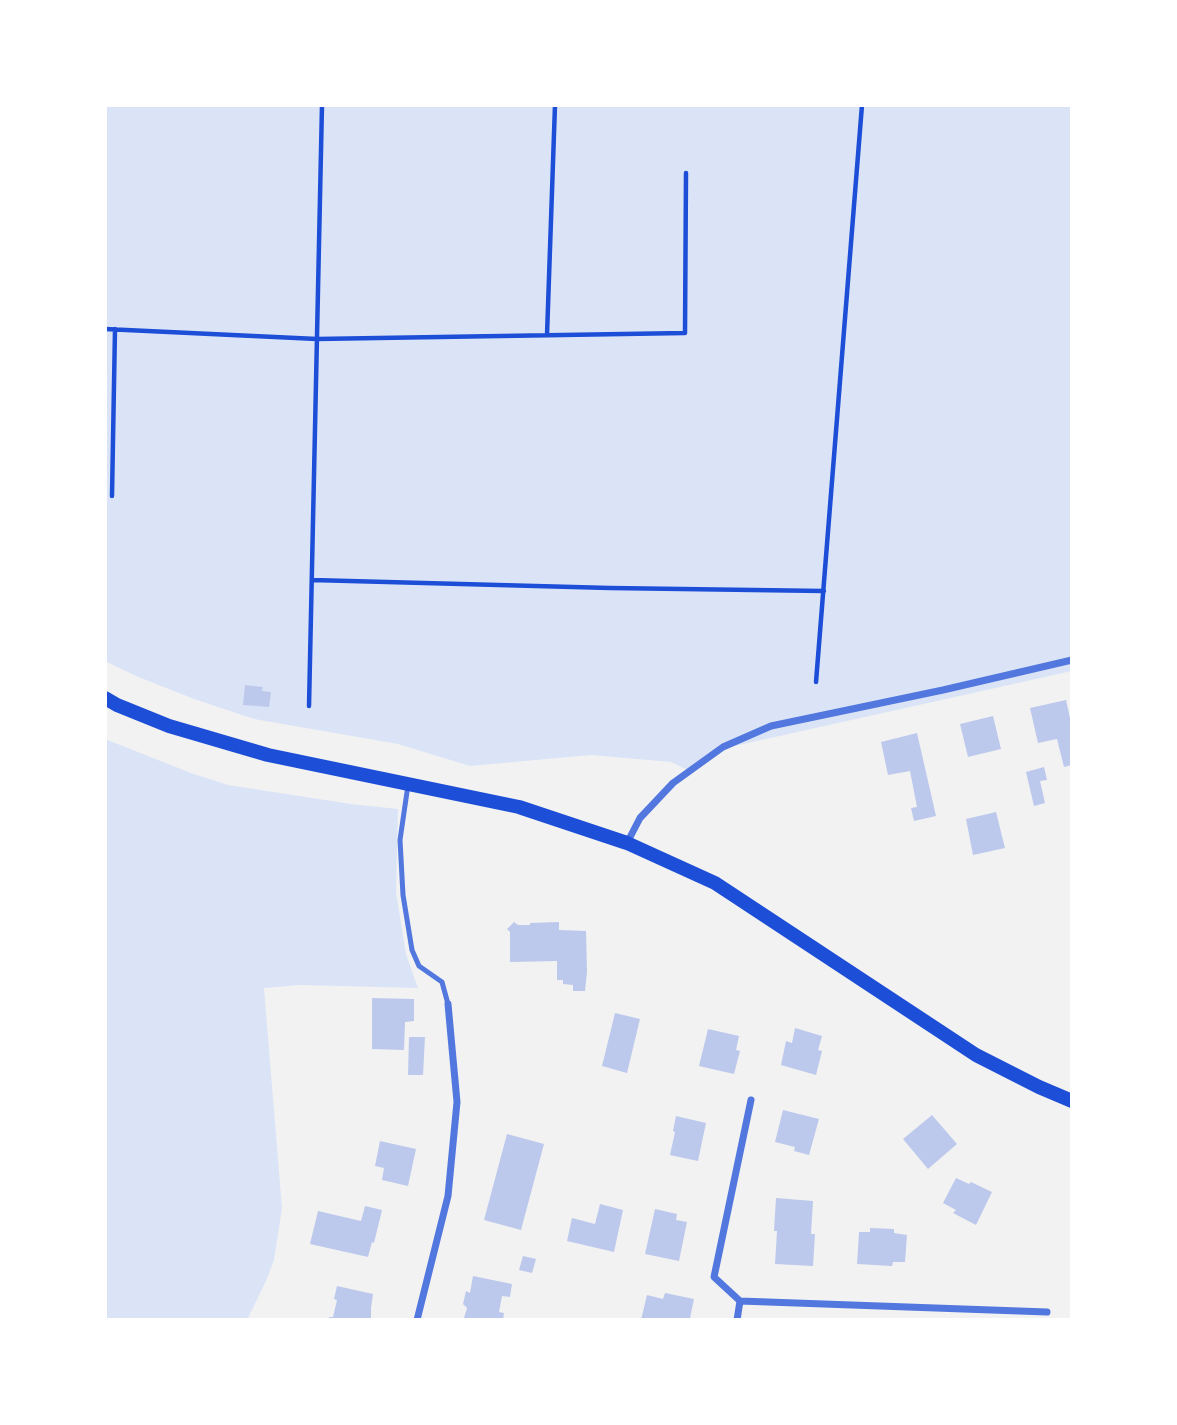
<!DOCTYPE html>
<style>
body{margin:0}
#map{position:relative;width:1177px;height:1425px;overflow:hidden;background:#f2f2f2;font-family:"PT Sans Narrow",sans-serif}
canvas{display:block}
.frame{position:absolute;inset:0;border:107px solid #fff;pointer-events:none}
</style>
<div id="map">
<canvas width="1177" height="1425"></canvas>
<div class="frame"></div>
</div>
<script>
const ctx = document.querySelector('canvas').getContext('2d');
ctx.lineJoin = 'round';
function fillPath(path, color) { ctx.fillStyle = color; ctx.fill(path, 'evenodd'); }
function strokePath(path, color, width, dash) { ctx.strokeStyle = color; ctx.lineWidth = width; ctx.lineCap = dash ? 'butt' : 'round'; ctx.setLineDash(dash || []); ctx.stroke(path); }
fillPath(new Path2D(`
 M105 105H1072V671L730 747 687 770 671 762 591 755 470 766 398 744 254 719 194 699 136 676 105 661Z
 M105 739 191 773 228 785 351 804 398 809 396 892 406 954 418 988 300 985 264 988 282 1208 274 1260 266 1281 247 1320H105Z`), '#dbe4f7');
fillPath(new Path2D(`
 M245 685 263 687 262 691 271 692 269 707 243 705Z
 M1066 700 1072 727V765L1064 767 1057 739 1038 743 1030 708Z
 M993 716 1001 749 968 757 960 724Z
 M917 733 936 816 914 821 911 808 917 807 910 771 888 775 881 742Z
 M1044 767 1047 780 1040 781 1045 803 1034 806 1026 772Z
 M996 812 1005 848 973 855 966 819Z
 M514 922 518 925H530V923L559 922V930L586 931 587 972 585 991H573V985L563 984V980H557V961L510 962V932L507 929Z
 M372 998 414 999V1021L405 1022 404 1050 372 1049Z
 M615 1013 640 1019 627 1073 602 1066Z
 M795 1028 822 1036 818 1050 822 1051 816 1075 781 1065 786 1041 792 1043Z
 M708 1029 739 1036 736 1050 740 1051 734 1074 699 1066Z
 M409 1037H425L423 1075H408Z
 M783 1110 819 1119 809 1155 794 1151 795 1147 775 1142Z
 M932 1115 957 1144 928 1169 903 1139Z
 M676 1116 706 1123 698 1161 670 1155 675 1132 673 1131Z
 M507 1134 544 1144 521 1230 484 1220Z
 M380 1141 416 1149 408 1186 382 1180 384 1168 375 1166Z
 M956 1178 969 1184 971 1182 992 1192 976 1225 953 1213 956 1210 943 1203Z
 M776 1198 813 1201 811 1234H815L813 1266 775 1264 777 1231H774Z
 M600 1204 623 1210 614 1252 567 1241 572 1218 595 1224Z
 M365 1206 382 1210 374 1243 372 1242 368 1257 310 1244 318 1211 361 1221Z
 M655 1209 677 1214 676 1220 687 1222 679 1261 645 1254Z
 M870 1228 894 1229V1233L907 1235 905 1262H893L892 1266 857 1264 859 1232H870Z
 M523 1256 536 1259 532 1273 519 1270Z
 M473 1276 512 1284 510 1297 502 1296 499 1312 504 1313 503 1320H467L464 1318 467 1308 463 1304 466 1291 470 1293Z
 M337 1286 373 1294 371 1308V1318L368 1320H329V1317H333L337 1300 334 1299Z
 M665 1293 694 1299 690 1318 696 1320H641L647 1295 663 1299Z`), '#bdc9ec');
strokePath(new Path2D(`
 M105 329 317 339 685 333 686 173
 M547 335 555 105
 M112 496 115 329
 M312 580 610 588 824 591
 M816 682 862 105
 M309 706 322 105`), '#1d4ed8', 4.5);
strokePath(new Path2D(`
 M408 785 400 840 403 895 412 950 419 966 442 982 448 1004`), '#5277de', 5);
strokePath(new Path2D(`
 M627 843 640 818 673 783 723 747 771 726 943 690 1072 660
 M740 1301 714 1277 751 1100
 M417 1320 448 1196 457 1102 448 1004
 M737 1320 740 1301 1047 1312`), '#5277de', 7);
strokePath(new Path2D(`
 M105 698 117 705 169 726 268 755 519 807 627 843 715 883 976 1055 1039 1087 1072 1101`), '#1d4ed8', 14);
</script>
